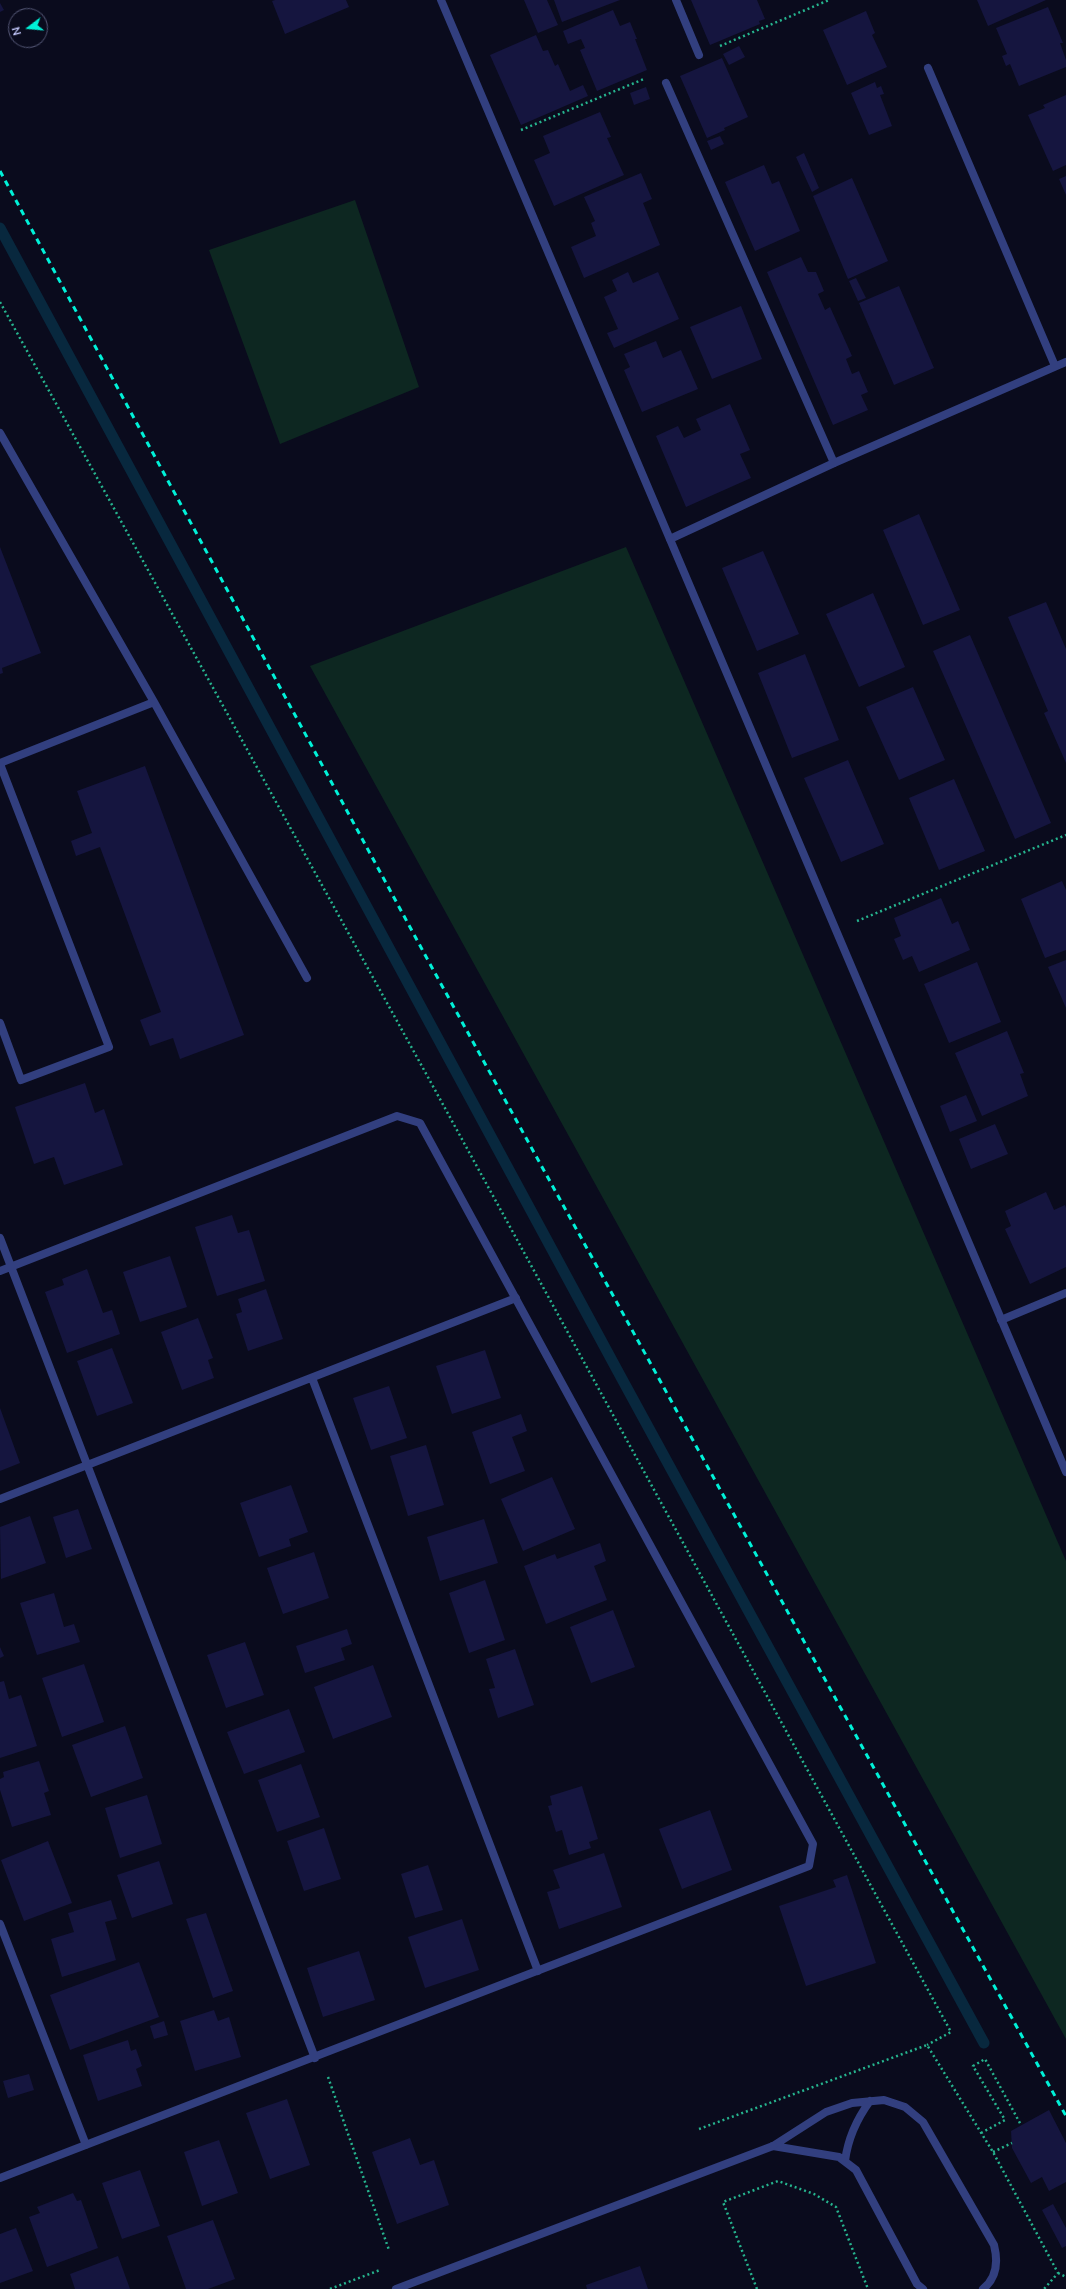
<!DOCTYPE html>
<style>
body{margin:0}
#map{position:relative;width:1066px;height:2289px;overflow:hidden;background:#0a0b1d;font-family:"Nunito Sans",sans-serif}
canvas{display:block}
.north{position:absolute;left:8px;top:8px;width:40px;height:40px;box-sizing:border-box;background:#0a0b1d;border:1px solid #555877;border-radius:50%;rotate:254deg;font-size:11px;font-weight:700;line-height:16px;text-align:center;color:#c6cbff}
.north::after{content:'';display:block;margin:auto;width:14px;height:18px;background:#00f1d8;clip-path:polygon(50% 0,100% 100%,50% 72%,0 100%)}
</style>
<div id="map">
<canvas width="1066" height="2289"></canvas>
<div class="north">N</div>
</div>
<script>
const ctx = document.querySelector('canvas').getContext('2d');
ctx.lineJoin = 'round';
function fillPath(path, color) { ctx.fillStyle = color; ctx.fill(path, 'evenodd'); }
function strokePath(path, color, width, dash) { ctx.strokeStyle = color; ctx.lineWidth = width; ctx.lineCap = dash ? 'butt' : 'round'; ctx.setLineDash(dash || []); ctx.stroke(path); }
fillPath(new Path2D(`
 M355 200 419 387 280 444 209 250Z
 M626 547 1066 1561V2039L310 666Z`), '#0d2721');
strokePath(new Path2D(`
 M0 228 622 1379 984 2043`), '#08283e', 11);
fillPath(new Path2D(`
 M275 0H346L349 7 285 34 272 1Z
 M524 0H547L558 25 538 33Z
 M554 0H620L562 22Z
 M691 0H757L765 19 759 21 760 24 710 45Z
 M977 0H1046L988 26Z
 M0 3 4 10 0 12Z
 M1048 7 1063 43H1060L1066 60V67L1019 86 1010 64 1006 66 1002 56 1007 54 996 28Z
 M613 10 620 26 630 22 637 39H635L647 70 597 91 580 50 585 48 581 39 568 44 563 31Z
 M866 11 875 33 872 35 887 67 847 85 823 30Z
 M536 35 543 51 548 50 555 66 558 64 570 91 583 85 588 96 521 125 490 55Z
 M739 46 745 57 729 65 723 54Z
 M722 58 748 117 724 128 725 130 707 138 680 76Z
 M875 82 877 88 881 86 884 94 880 95 892 126 869 135 851 93Z
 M646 87 650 99 634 105 630 93Z
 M1066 95V165L1053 171 1028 115 1045 108 1043 105Z
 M600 112 611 137 607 138 624 175 554 206 534 160 550 153 543 136Z
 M720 136 724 144 711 150 707 141Z
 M804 153 819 188 812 192 796 157Z
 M764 165 772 184 779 181 800 231 755 251 725 182Z
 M641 173 652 199 643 203 660 245 584 278 571 247 596 236 591 223 595 221 584 197Z
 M1066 176V195L1059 179Z
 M852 178 888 261 848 279 813 196Z
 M801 257 808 272H816L824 291 818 294 825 310 830 307 852 356 846 359 852 374 859 371 868 392 861 395 868 410 833 425 767 272Z
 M628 272 633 283 658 272 679 319 614 348 607 333 618 329 604 297 617 291 612 280Z
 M856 278 866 298 858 301 849 281Z
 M899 286 934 368 894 385 859 303Z
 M741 306 762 359 712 379 690 327Z
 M656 341 663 358 681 350 698 389 642 412 624 370 630 367 624 354Z
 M730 404 750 450 740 454 751 478 686 507 656 436 678 426 684 438 701 430 696 419Z
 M919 514 960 610 923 625 883 530Z
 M0 547 41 653 2 668 3 673 0 674Z
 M763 551 799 634 757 651 722 568Z
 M873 593 905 667 859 687 826 614Z
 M1046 602 1066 649V763L1044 713 1048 711 1008 617Z
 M970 635 1051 823 1015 839 933 651Z
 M805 654 839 740 792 758 758 673Z
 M913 687 945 760 899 780 866 707Z
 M848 760 884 844 841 862 804 778Z
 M145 766 244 1035 180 1059 173 1038 150 1046 140 1020 161 1012 100 847 76 856 71 841 92 833 77 791Z
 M954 779 985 851 939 870 909 798Z
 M1062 881 1066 890V950L1045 958 1021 899Z
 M941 898 952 924 958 921 970 950 919 972 912 956 903 960 894 939 901 936 894 918Z
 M1066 960V1008L1048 967Z
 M977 962 1001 1022 949 1043 924 984Z
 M1007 1031 1024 1073 1020 1074 1028 1096 982 1116 955 1053Z
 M85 1083 95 1113 104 1109 123 1165 64 1185 54 1157 34 1164 15 1107Z
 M966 1095 977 1121 950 1132 940 1106Z
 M995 1124 1008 1154 971 1169 959 1139Z
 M1046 1192 1054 1210 1065 1205 1066 1208V1267L1030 1284 1005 1229 1011 1226 1005 1211Z
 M232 1215 238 1233 249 1230 265 1281 217 1296 195 1227Z
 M170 1256 187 1307 140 1322 123 1272Z
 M87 1269 103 1313 112 1310 120 1334 67 1353 45 1292 64 1285 62 1279Z
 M266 1289 283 1339 248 1351 236 1314 242 1312 238 1299Z
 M198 1318 213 1358 208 1360 214 1378 182 1390 161 1332Z
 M112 1348 133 1403 97 1416 77 1361Z
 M485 1350 501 1398 452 1414 436 1366Z
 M389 1386 407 1438 371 1450 353 1398Z
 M0 1408 20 1463 0 1471Z
 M521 1414 527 1431 512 1437 525 1471 490 1484 472 1432Z
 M426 1445 444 1505 408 1516 390 1456Z
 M552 1477 575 1529 523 1551 501 1499Z
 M291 1485 308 1532 289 1539 291 1546 259 1557 240 1503Z
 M78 1509 92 1549 66 1558 53 1517Z
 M30 1516 46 1563 1 1579 0 1527Z
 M484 1519 498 1563 440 1581 427 1537Z
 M600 1543 606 1561 594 1566 607 1600 546 1624 524 1566 555 1554 557 1559Z
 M314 1552 329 1598 283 1614 267 1568Z
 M485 1580 505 1640 469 1653 449 1593Z
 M54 1593 64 1627 74 1624 80 1642 37 1655 20 1603Z
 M613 1610 635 1667 591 1683 570 1627Z
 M347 1629 352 1644 341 1648 345 1660 305 1673 296 1646Z
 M245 1642 264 1695 226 1708 207 1655Z
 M0 1647 4 1656 0 1658Z
 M515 1649 534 1705 498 1718 489 1689 495 1688 486 1659Z
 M84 1664 104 1722 62 1737 42 1678Z
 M373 1665 392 1717 333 1739 314 1687Z
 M4 1681 9 1699 21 1695 37 1746 0 1758V1682Z
 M289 1709 305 1752 244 1774 227 1732Z
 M125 1726 143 1778 91 1797 72 1745Z
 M39 1761 49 1791 44 1793 51 1815 12 1827 0 1790V1779L4 1777 3 1772Z
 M301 1764 320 1817 277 1832 258 1780Z
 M582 1786 598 1839 589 1842 591 1848 569 1855 562 1830 556 1832 548 1806 552 1805 550 1796Z
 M147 1795 162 1844 120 1858 105 1808Z
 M710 1810 732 1870 682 1889 659 1829Z
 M324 1828 341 1879 304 1891 287 1841Z
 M48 1841 72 1903 24 1921 1 1860Z
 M604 1853 622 1907 559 1929 547 1892 560 1888 553 1870Z
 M159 1861 173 1904 132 1918 117 1875Z
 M428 1865 443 1910 415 1918 401 1874Z
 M847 1875 876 1963 806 1986 779 1906 836 1887 833 1880Z
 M111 1900 117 1919 105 1922 116 1960 62 1977 51 1939 74 1932 68 1913Z
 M206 1913 233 1991 213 1998 186 1919Z
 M462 1919 479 1970 425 1988 408 1937Z
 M359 1951 375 2000 323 2017 307 1968Z
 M139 1962 159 2017 70 2050 50 1995Z
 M214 2010 218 2021 229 2017 241 2057 195 2071 180 2021Z
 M164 2021 168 2035 154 2039 150 2026Z
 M128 2040 131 2051 136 2049 142 2066 136 2069 142 2086 98 2101 83 2055Z
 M29 2074 34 2090 8 2098 3 2081Z
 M287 2099 310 2165 270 2179 246 2113Z
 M1049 2110 1066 2143V2182L1049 2191 1042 2177 1031 2183 1012 2148 1011 2131Z
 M410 2138 420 2165 434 2160 449 2205 397 2224 372 2152Z
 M219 2140 238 2193 202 2206 184 2152Z
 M140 2170 160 2226 122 2239 102 2183Z
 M73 2193 77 2201 81 2200 98 2248 47 2267 29 2217 40 2213 37 2207Z
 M1053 2204 1066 2228V2246L1062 2248 1042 2210Z
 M213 2220 235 2279 208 2289H186L167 2236Z
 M16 2228 33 2271 0 2283V2234Z
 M118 2256 130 2289H75L70 2274Z
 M640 2266 648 2289H587L586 2285Z`), '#15153f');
strokePath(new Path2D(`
 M720 46 829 0
 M521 130 644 79
 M0 302 429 1079 951 2032 927 2045
 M857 921 1066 835
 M328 2077 389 2250
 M699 2129 927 2045 993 2152 1058 2273 1044 2289
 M981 2133 1005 2120 973 2066 985 2059 1021 2125
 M993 2152 1012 2143
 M1058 2273 1066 2277
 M330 2289 380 2270
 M757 2289 723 2202 778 2181 814 2194 836 2207 868 2289`), '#26b48e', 2.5, [2, 3]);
strokePath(new Path2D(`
 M676 0 699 55
 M666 83 834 463
 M0 433 154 702 307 978
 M0 763 154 702
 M0 764 109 1047 21 1080 0 1023
 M773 2146 826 2112 852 2103 884 2100 905 2107 923 2122 994 2245C998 2261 997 2278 983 2289
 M773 2146 839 2157 856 2170 917 2284 923 2289
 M845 2161C848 2138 856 2120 870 2101`), '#323f7f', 8);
strokePath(new Path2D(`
 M928 68 1055 366
 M670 539 834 463 1066 362
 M0 1238 315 2058
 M0 1271 397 1116 420 1123 813 1844 809 1866 0 2178
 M1001 1320 1066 1293
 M312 1378 538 1971
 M0 1499 516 1298
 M0 1924 86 2145`), '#323f7f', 8);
strokePath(new Path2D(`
 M441 0 1066 1472
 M396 2289 773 2146`), '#323f7f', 8);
strokePath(new Path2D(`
 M0 171 430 964 1066 2116`), '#00f1d8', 3, [6, 5]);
</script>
